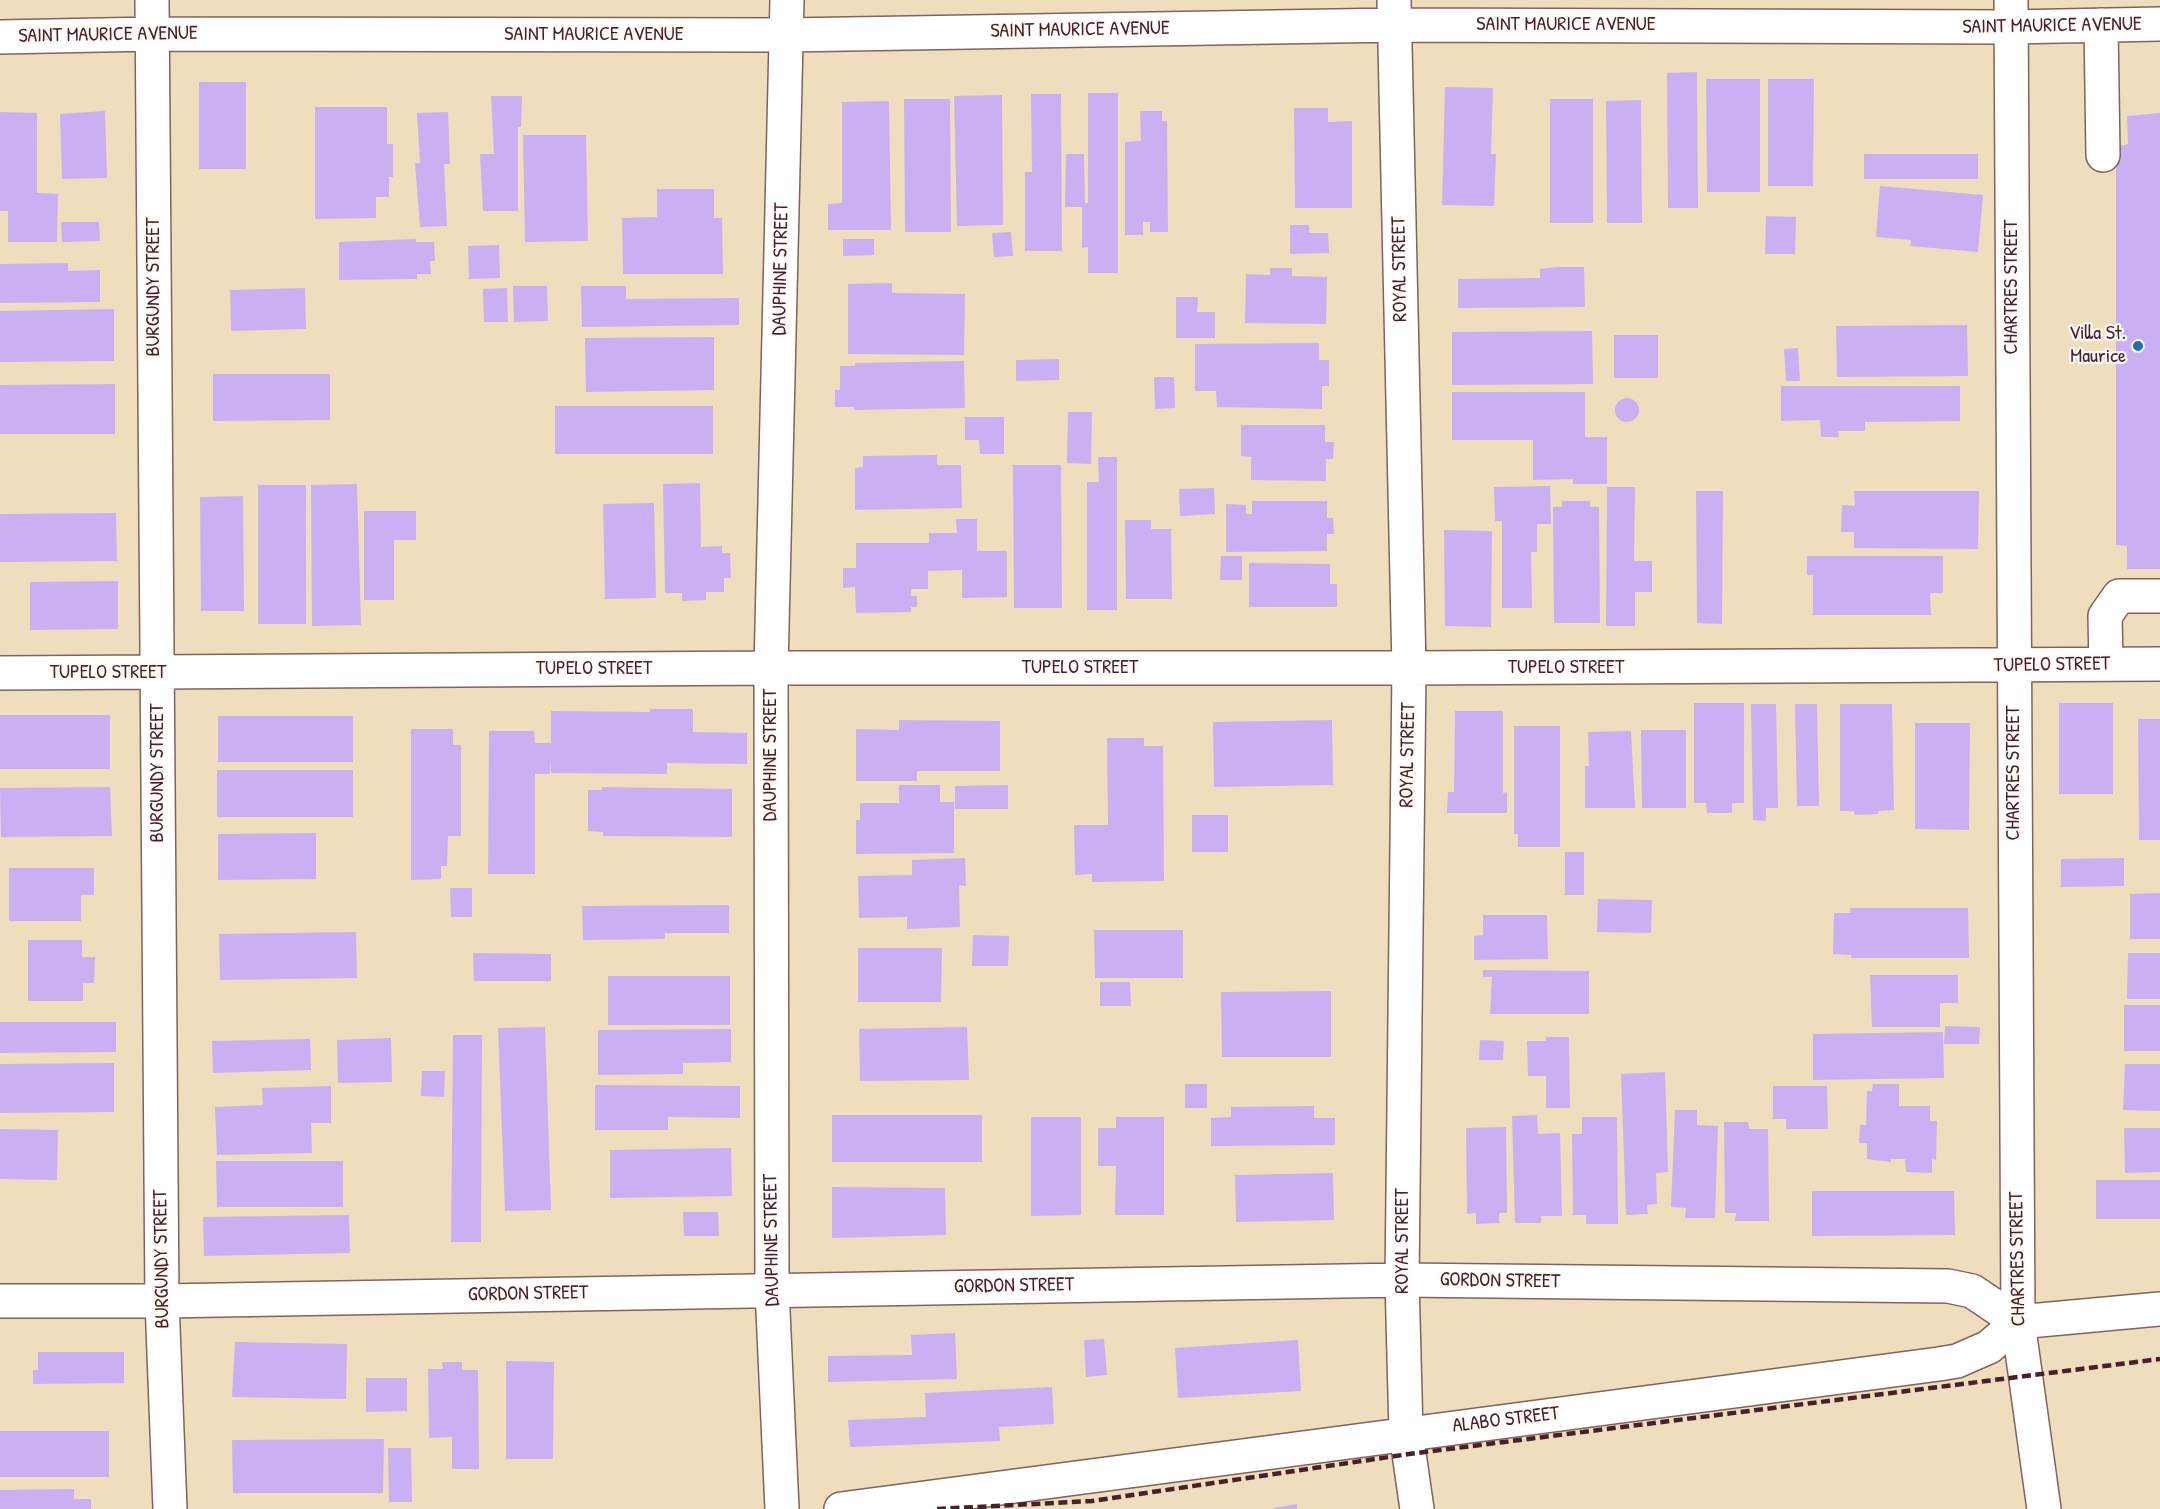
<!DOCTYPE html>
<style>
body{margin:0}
canvas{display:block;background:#eedebd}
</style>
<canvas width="2160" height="1509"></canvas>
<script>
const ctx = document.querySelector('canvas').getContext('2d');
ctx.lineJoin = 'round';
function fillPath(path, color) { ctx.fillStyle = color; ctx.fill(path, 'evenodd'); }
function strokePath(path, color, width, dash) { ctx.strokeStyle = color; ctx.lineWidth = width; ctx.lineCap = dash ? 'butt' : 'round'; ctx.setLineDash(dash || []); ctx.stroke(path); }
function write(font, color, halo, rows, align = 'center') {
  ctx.font = font + ' "Patrick Hand",sans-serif'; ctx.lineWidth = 4.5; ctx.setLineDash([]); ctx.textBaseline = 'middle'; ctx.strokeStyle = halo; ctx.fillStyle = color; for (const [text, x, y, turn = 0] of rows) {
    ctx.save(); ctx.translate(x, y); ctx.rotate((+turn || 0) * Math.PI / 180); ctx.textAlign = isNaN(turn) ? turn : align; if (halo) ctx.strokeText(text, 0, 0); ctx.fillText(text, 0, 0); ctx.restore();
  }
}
fillPath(new Path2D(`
 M1697 72 1698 208H1668L1667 73Z
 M1706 79H1760V192H1707Z
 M1768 79H1814L1813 186H1768Z
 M199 82H246V169H199Z
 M1445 87 1493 88 1491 154H1496L1494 206 1442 205Z
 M1088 93H1118V273H1088V247L1082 248V207H1065L1066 154H1084L1085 203H1088Z
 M1031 94H1061L1062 251H1025V172H1032Z
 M1002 95 1003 225 957 226 954 96Z
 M491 96H522L521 127H518V211H483L480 154H494Z
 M904 99H950L951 232H905Z
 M1550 99H1593V223H1550Z
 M1641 100 1642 223H1607L1606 101Z
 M889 101 891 230H828V204L842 203V102Z
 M315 107H387V144H393V177H389V197H376V218L315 219Z
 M1294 108H1328V122L1352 121V208H1295Z
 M105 111 107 178 62 179 60 114Z
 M1140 111H1162V121H1167L1168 232H1150V222H1143V235H1125V142L1141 141Z
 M0 112 37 113V193L58 194 57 242H8V211H0Z
 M448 112 450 164H444L447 226 420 227 415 163H420L417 113Z
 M2160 113V569H2127V546L2116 545V147L2128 144 2127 116Z
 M523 135H586L588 241 525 242Z
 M1864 154H1978V179H1864Z
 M1880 186 1983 195 1978 252 1910 246 1911 240 1876 237Z
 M657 189H714V218H722L723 274H623L622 218 657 217Z
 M1766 216 1796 217 1795 254H1765Z
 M61 222H99L100 241 62 242Z
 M1290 225H1309V233H1328L1329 253 1290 254Z
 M1011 232 1013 256 994 257 992 233Z
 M416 239V242H434L435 261H430L431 274H417V279L339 280V242Z
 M843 239H874V255L843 256Z
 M499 245 500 278 469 279 468 246Z
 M68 263V271L100 270V302L0 303V264Z
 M1558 267H1584L1585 307 1458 308V279L1540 278V269Z
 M1270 268H1292V276L1327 277 1326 324 1245 323 1246 274 1270 275Z
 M892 283V293L965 294 964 355 848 354V284Z
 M513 286H547L548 321 514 322Z
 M581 286H626V299L739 298V325L582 327Z
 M305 288 306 329 231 331 230 290Z
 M507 288 508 322H484L483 289Z
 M1176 297H1198L1197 312H1215V338H1176Z
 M114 309V361L0 362V311Z
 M1967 325 1968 376 1837 377 1836 326Z
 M1592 331 1593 384 1452 385V332Z
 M1614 335H1658V378H1614Z
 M714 337V390L586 392 585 338Z
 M1319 343V360H1329V386H1322V409L1217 407 1216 391H1195V344Z
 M1798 348 1800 381H1786L1784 349Z
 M1059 359V380L1016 381V360Z
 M964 361 965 408 854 410V407H835V390H840V366H855V363Z
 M213 374H330V420L213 421Z
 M1154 377H1174L1175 408 1155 409Z
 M115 384V434H0V385Z
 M1781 386H1960V421L1865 422V431H1838L1839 437H1821L1820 420 1781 421Z
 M1452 392H1585V437H1607V484H1573V479L1533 480V440H1452Z
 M1615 410a12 12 0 1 1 24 0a12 12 0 1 1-24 0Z
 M555 406H713V454H555Z
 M1068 412H1092L1091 464 1067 463Z
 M965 417H1004V454H980L979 440H965Z
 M1241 425H1325V442H1334L1333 459H1326V481L1251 480V457L1241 456Z
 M937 455V465H961L962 508 855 510V468L863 467V456Z
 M1098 457H1117V610H1087V482H1099Z
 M1013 465H1061L1062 608H1014Z
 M700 483 701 547 722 546V553H730L731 578H724V592H706V600L682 601V593H665L663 484Z
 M357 484 361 625 312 626 311 485Z
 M258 485H306V624H258Z
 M1550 486 1551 524H1537V552H1531L1532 608H1502V521H1495L1494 487Z
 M1607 487H1635L1634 561H1652V592H1635V626H1606Z
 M1214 488 1215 514 1180 516 1179 489Z
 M1696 491H1723L1722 624 1697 623Z
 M1854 491H1979L1978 549 1854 548V532H1841L1842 505 1855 506Z
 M243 496 244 611H201L200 497Z
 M1252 501H1327V518H1333L1334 534H1327V551L1226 552V504L1246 505V514H1252Z
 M1562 501H1590V507H1599L1600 623H1554L1553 507H1562Z
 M654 503 656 598 605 599 603 504Z
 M364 511H416V540H394V600H364Z
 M116 513 117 561 0 562V514Z
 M956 519H977V551H1007V597L962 598V570L928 571V589H911V596H917V607H911V612L856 613 855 587 843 588V568H856V543H929V533H957Z
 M1125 520H1151V529H1171L1172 599H1126Z
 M1444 530 1492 531 1491 627 1445 626Z
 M1221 556H1242V580H1220Z
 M1807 556H1943V593H1930L1931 615H1813V575H1807Z
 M1249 563 1330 564V584H1337V607H1249Z
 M118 581V629L30 630V582Z
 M1694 703H1744V803H1732V813H1707L1706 803H1694Z
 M2059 703H2113V794H2059Z
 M1751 704H1776L1778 808H1766V821L1753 820Z
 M1795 704H1817L1819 806H1797Z
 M1840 704H1892L1894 810 1878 811V814L1855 815 1854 811H1840Z
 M650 709H693V732L747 733V764L667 763V774L551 773 550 760V774H535V874H488L489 731H534L535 743H551V711L650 712Z
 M1455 711H1503V793L1507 792V813H1447L1448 792H1454Z
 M0 715H110V769H0Z
 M218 716H353V762H218Z
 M2138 719H2160V840H2139Z
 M899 720 1000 721V771H917V781H856V729L899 730Z
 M1332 720 1333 785 1214 787 1213 722Z
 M1915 723H1970L1969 830 1915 829Z
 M1514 726H1560V847H1518V834H1514Z
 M411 729H453V745H461V836H448L447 866H441V879L411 880Z
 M1641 730H1686V808H1642Z
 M1631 731 1635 808H1585V766H1589L1588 732Z
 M1107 738H1144V746H1163L1164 881 1092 882V874L1075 875 1074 825H1108Z
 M217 770H353V817H217Z
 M899 785H940V802H954V853L856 854V820H860V803H899Z
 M1008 785V809H955V786Z
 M110 787 112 836 1 837 0 788Z
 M602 787 732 789V837L603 836V832L588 831V790H602Z
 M1192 815H1228V852H1192Z
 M316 833V879L218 880V834Z
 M1565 852H1584V895H1565Z
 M965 858 966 886 959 885 960 927 907 929V917L859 918 858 876 912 875V860Z
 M2124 858V886L2061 887V859Z
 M9 868H94V895H81V921H9Z
 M450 888H472V917H451Z
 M2160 893V939H2130V894Z
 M1598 899 1652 900 1651 933 1597 932Z
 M729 905V933H665V939L583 940 582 906Z
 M1850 908H1968L1969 958H1851V955L1833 954 1834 913H1851Z
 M1483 915H1547L1548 959 1474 960V936L1483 935Z
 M1094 930H1183V978H1095Z
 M356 932 357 978 220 980 219 934Z
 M973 935 1009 936 1008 966H972Z
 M28 940H82V957H95L94 983H83V1001H28Z
 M858 948H942L941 1002H858Z
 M473 953 551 954V981H474Z
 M2128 953H2160V999H2127Z
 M1483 970 1589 971V1014H1490L1492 977H1483Z
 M1870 975H1958V1003H1940V1027H1872Z
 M608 976H730V1025H608Z
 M1100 982H1130L1131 1006H1100Z
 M1331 991V1057H1222L1221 992Z
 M2124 1005H2160V1051H2124Z
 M0 1022H116V1052L0 1053Z
 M1945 1026 1980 1027 1979 1044H1944Z
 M545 1027 551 1210 505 1211 498 1028Z
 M967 1027 969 1080 860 1081 859 1029Z
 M731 1029V1062L683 1063V1074L598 1075V1030Z
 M1943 1032 1944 1078 1813 1080V1034Z
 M453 1035H482L481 1242H451Z
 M1546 1037H1569L1570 1108H1546V1076H1528L1527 1041H1546Z
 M391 1038 392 1082 338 1083 337 1040Z
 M310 1039 311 1070 213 1073 212 1041Z
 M1480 1040 1504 1041 1503 1060H1479Z
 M114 1063V1112L0 1113V1064Z
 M2125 1064H2160V1111L2123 1110Z
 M422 1071H445L444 1097 421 1096Z
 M1665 1072 1668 1172 1656 1173 1657 1204 1647 1205 1648 1214 1626 1215 1621 1074Z
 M1185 1084H1207V1108H1185Z
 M1873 1084H1899V1106H1930V1121H1937L1936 1160 1932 1159V1173L1906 1172 1905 1159H1891V1162L1867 1159V1143H1859L1860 1125H1866L1867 1091H1872Z
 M595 1085 740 1086V1118L668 1117V1130H595Z
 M331 1086V1123H311L312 1153 217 1155 215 1107 263 1105 262 1088Z
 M1773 1086H1827L1828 1129H1786V1119H1773Z
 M1314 1106V1118H1335V1145L1211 1146V1118L1231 1117V1107Z
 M1675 1110H1697V1125L1718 1126 1715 1218H1685L1686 1208 1671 1207Z
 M832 1115H982V1162H832Z
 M1537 1115 1538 1134 1560 1133 1562 1216H1541V1223H1515L1512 1116Z
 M1031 1117H1081V1215L1031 1216Z
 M1116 1117H1164V1215H1115L1116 1166H1098V1128H1116Z
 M1582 1117H1617L1618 1224H1586V1215H1573L1572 1134H1582Z
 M1724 1122H1748L1749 1129H1768L1769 1221H1735L1736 1213H1725Z
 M1506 1127 1507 1213H1499V1223L1476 1224V1213L1467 1214 1466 1128Z
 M2124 1128H2160V1172L2125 1173Z
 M0 1129 58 1130 57 1180 0 1179Z
 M731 1148 732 1196 610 1198V1150Z
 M216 1161H343V1207H217Z
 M1333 1173 1334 1220 1236 1222 1235 1175Z
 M2096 1180H2160V1219H2096Z
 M832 1187 945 1188 946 1235 832 1238Z
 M1812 1191H1954L1955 1235 1812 1236Z
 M683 1212H718L719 1236H684Z
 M349 1215 350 1253 204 1256 203 1217Z
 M955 1333 957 1379 828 1382V1356L912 1355 911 1335Z
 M1104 1339 1107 1375 1086 1377 1084 1340Z
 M1298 1340 1301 1391 1178 1398 1175 1348Z
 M235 1342 347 1344 346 1399 232 1397Z
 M38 1352H124V1383L33 1384V1370H38Z
 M506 1361 554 1362 553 1459H506Z
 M442 1362H462V1370H478L479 1469H452V1437L429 1438 428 1369H443Z
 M366 1378H407V1411L366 1412Z
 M1052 1387 1054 1424 999 1427 1000 1441 850 1447 848 1420 926 1417 925 1393Z
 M0 1431H109V1477H0Z
 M384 1439 383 1493H233L232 1440Z
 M388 1448H411L412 1502H389Z
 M74 1489V1499H91V1509H0V1490Z
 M1297 1504V1509H1274V1508Z`), '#cab0f3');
const minor = new Path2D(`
 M152 0 162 1301 170 1509
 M1394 0 1409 668 1402 1280 1406 1433 1417 1509
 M2011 0 2018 1322 2044 1509
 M2101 25 2103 155
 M0 37 152 34 787 35 1395 25 2010 27 2160 24
 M2106 664 2105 616 2119 596H2160
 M0 673 771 668H1409L2160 664
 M0 1301H162L1402 1280 1948 1286 1972 1291 2018 1322
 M782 1509 772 1289 771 668 787 0
 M841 1509 1939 1364 1957 1361 1989 1347 2018 1322 2160 1309`);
strokePath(minor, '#83625e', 36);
strokePath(minor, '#fff', 33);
strokePath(new Path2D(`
 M937 1509 1092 1501 1409 1454 2160 1359`), '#4a1f2b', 4.5, [9, 4.5]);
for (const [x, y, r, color] of [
 [2138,346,6,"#1f6fb2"]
]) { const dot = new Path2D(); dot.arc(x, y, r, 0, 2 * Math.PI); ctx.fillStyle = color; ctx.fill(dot); strokePath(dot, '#fdfcf7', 2); }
write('20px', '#4a1f2b', '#fdfcf7', [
 ["SAINT MAURICE AVENUE",1566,25],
 ["SAINT MAURICE AVENUE",2052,26,-1],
 ["SAINT MAURICE AVENUE",1080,30,-1],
 ["SAINT MAURICE AVENUE",108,35,-1],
 ["SAINT MAURICE AVENUE",594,35],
 ["DAUPHINE STREET",781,269,-89],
 ["ROYAL STREET",1400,269,-91],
 ["BURGUNDY STREET",154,287,-90],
 ["CHARTRES STREET",2012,287,-90],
 ["TUPELO STREET",2052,665,-1],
 ["TUPELO STREET",1080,668],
 ["TUPELO STREET",1566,668],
 ["TUPELO STREET",594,669],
 ["TUPELO STREET",108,673],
 ["DAUPHINE STREET",771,755,-90],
 ["ROYAL STREET",1408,755,-89],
 ["BURGUNDY STREET",158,773,-90],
 ["CHARTRES STREET",2014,773,-90],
 ["DAUPHINE STREET",772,1240,-91],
 ["ROYAL STREET",1403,1241,-90],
 ["BURGUNDY STREET",162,1259,-91],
 ["CHARTRES STREET",2018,1259,-91],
 ["GORDON STREET",1500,1281,1],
 ["GORDON STREET",1014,1286,-1],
 ["GORDON STREET",528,1294,-1],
 ["ALABO STREET",1506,1420,-7]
]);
write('20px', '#4a1f2b', '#fdfcf7', [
 ["Villa St.",2126,334],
 ["Maurice",2126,357]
], 'right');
</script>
